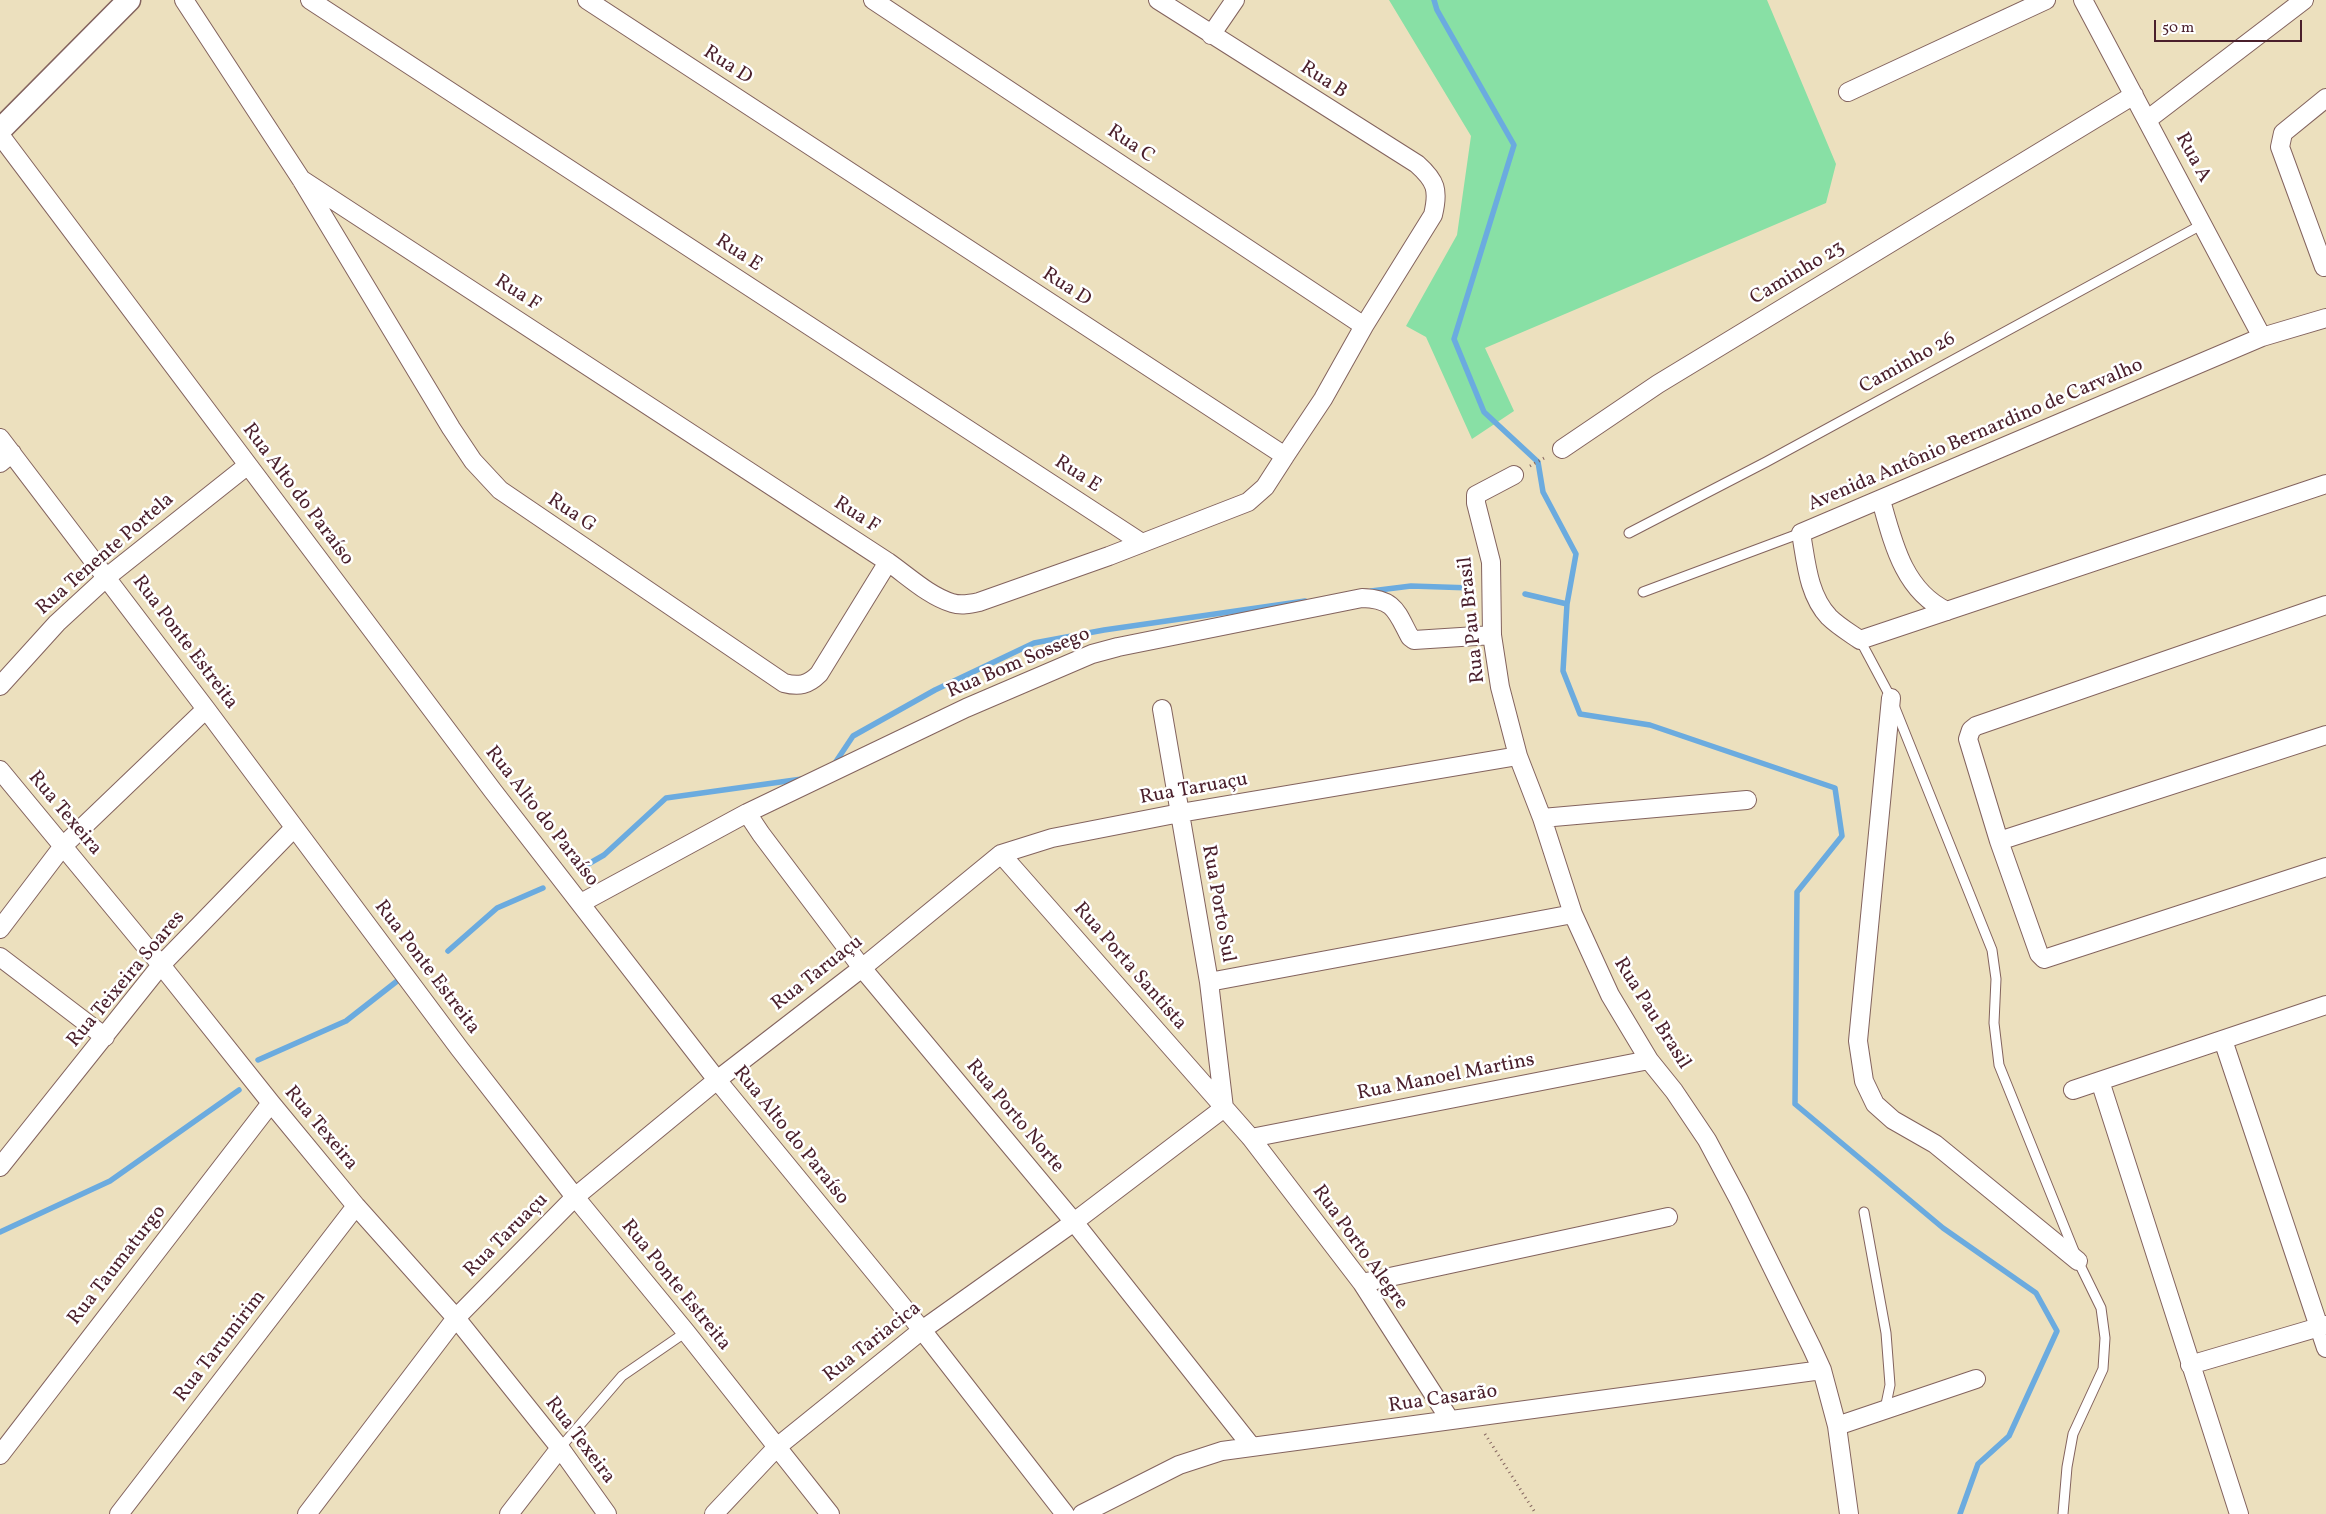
<!DOCTYPE html>
<meta charset="utf-8">
<style>
body{margin:0}
#map{position:relative;width:2326px;height:1514px;overflow:hidden;background:#ece0be;font-family:Vollkorn,serif}
canvas{display:block}
.scale{position:absolute;left:2154px;top:20px;width:148px;height:22px;box-sizing:border-box;border:2px solid #4a1f2b;border-top:0;padding-left:6px;font-size:15px;line-height:18px;white-space:nowrap;color:#4a1f2b;-webkit-text-stroke:4px #fff;paint-order:stroke}
</style>
<div id="map">
<canvas width="2326" height="1514"></canvas>
<div class="scale">50 m</div>
</div>
<script>
const ctx = document.querySelector('canvas').getContext('2d');
ctx.lineJoin = 'round';
function fillPath(path, color) { ctx.fillStyle = color; ctx.fill(path, 'evenodd'); }
function strokePath(path, color, width, dash) { ctx.strokeStyle = color; ctx.lineWidth = width; ctx.lineCap = dash ? 'butt' : 'round'; ctx.setLineDash(dash || []); ctx.stroke(path); }
function write(font, color, halo, rows, align = 'center') {
  ctx.font = font + ' Vollkorn,serif'; ctx.lineWidth = 5; ctx.setLineDash([]); ctx.textBaseline = 'middle'; ctx.strokeStyle = halo; ctx.fillStyle = color; for (const [text, x, y, turn = 0] of rows) {
    ctx.save(); ctx.translate(x, y); ctx.rotate((+turn || 0) * Math.PI / 180); ctx.textAlign = isNaN(turn) ? turn : align; if (halo) ctx.strokeText(text, 0, 0); ctx.fillText(text, 0, 0); ctx.restore();
  }
}
fillPath(new Path2D(`
 M1389 0H1767L1836 164 1826 203 1485 348 1514 411 1472 439 1426 337 1406 326 1457 235 1471 136Z`), '#88e0a5');
strokePath(new Path2D(`
 M1434 0 1437 10 1514 145 1454 339 1484 412 1538 462 1543 492 1576 554 1567 604 1563 671 1580 714 1650 725 1835 788 1842 836 1797 892 1795 1104 1943 1228 2036 1293 2057 1331 2009 1436 1978 1464 1960 1514
 M1371 591 1411 586 1472 588
 M1525 594 1567 604
 M833 766 853 736 935 690 1034 643 1104 630 1305 601
 M583 867 604 855 666 798 802 779
 M448 951 497 908 543 888
 M258 1060 346 1021 401 978
 M0 1232 110 1181 239 1090`), '#6babdf', 5.5);
const service = new Path2D(`
 M1629 533 1766 462 2203 224
 M1643 592 1801 533
 M1860 640 1891 698 1992 950 1996 979 1994 1023 1999 1065 2078 1261 2101 1308 2105 1338 2103 1369 2073 1434 2067 1467 2063 1514
 M1864 1212 1886 1333 1890 1385 1885 1409
 M560 1448 622 1376 686 1332`);
const minor = new Path2D(`
 M184 0 301 179 451 428 473 461 500 490 784 683C799 687 808 685 819 674L888 562
 M310 0 1142 543
 M587 0 1285 456 1323 399 1364 326 1433 215C1439 190 1436 181 1417 164L1158 0
 M873 0 1364 326
 M2083 0 2262 337
 M1211 35 1235 0
 M1848 92 2046 0
 M2147 120 2304 0
 M0 135 493 791 717 1080 922 1330 1065 1514
 M301 179 888 562C908 576 929 596 952 603 961 606 970 604 979 602L1109 556 1248 502 1265 487 1285 456
 M2324 267 2280 147 2283 133 2326 98
 M2326 318 2262 337 1801 533C1806 561 1808 595 1829 617 1838 626 1850 633 1860 640L2326 484
 M0 438 206 709 459 1048 575 1197 686 1332 830 1514
 M1562 449 1658 384 2134 95
 M0 463 12 453
 M1514 475 1476 495V503L1491 562 1492 635 1500 687 1518 756 1542 818 1573 914 1610 995 1649 1060 1674 1091 1707 1140 1739 1200 1812 1348 1822 1370 1837 1426 1849 1514
 M1881 500C1893 543 1904 591 1947 611
 M2326 605 1976 726 1971 730 1968 739 1999 841 2039 954 2044 959 2326 867
 M0 686 57 623 107 577 248 465
 M1891 698 1858 1041 1864 1081 1875 1104 1893 1120 1935 1144 2078 1261
 M1162 709 1209 982 1224 1108
 M0 770 161 965 271 1103 356 1206 456 1318 560 1448 607 1514
 M747 813 761 834 862 968 1074 1222 1252 1447
 M1542 818 1747 800
 M1999 841 2326 735
 M1001 854 1251 1138 1362 1283 1450 1420
 M581 903 747 813 966 708 1092 654 1118 647 1362 598C1395 599 1396 611 1410 637L1414 640 1492 635
 M0 929 63 846 206 709
 M0 957 105 1037
 M1209 982 1573 914
 M2223 1040 2326 1348
 M2100 1081 2239 1514
 M2073 1090 2326 1005
 M1251 1138 1649 1060
 M0 1167 161 965 294 828
 M1362 1283 1668 1217
 M2190 1365 2326 1325
 M1837 1426 1976 1379
 M0 1455 271 1103
 M119 1514 356 1206
 M307 1514 456 1318 575 1197 717 1080 862 968 1001 854 1052 838 1180 813 1518 756
 M509 1514 560 1448
 M714 1514 777 1447 922 1330 1074 1222 1224 1108
 M1082 1514 1179 1465 1222 1451 1822 1370`);
const tertiary = new Path2D(`
 M0 130 129 0`);
strokePath(service, '#83635e', 11);
strokePath(minor, '#83635e', 20);
strokePath(tertiary, '#83635e', 25);
strokePath(new Path2D(`
 M1530 466 1546 457
 M1485 1434 1536 1514`), '#83635e', 3, [1, 4]);
strokePath(service, '#fff', 9);
strokePath(minor, '#fff', 18);
strokePath(tertiary, '#fff', 22);
write('20px', '#4a1f2b', '#fff', [
 ["Rua D",727,66,33],
 ["Rua B",1323,81,33],
 ["Rua C",1130,145,34],
 ["Rua A",2192,158,61],
 ["Rua E",738,254,33],
 ["Caminho 23",1798,274,-31],
 ["Rua D",1066,288,33],
 ["Rua F",517,294,33],
 ["Caminho 26",1908,364,-29],
 ["Avenida Antônio Bernardino de Carvalho",1976,436,-23],
 ["Rua E",1077,475,33],
 ["Rua Alto do Paraíso",297,495,53],
 ["Rua G",571,514,34],
 ["Rua F",856,516,33],
 ["Rua Tenente Portela",106,555,-41],
 ["Rua Pau Brasil",1473,620,-96],
 ["Rua Ponte Estreita",184,643,53],
 ["Rua Bom Sossego",1019,664,-23],
 ["Rua Taruaçu",1194,790,-10],
 ["Rua Texeira",64,814,50],
 ["Rua Alto do Paraíso",541,817,52],
 ["Rua Porto Sul",1217,904,80],
 ["Rua Porta Santista",1129,967,49],
 ["Rua Ponte Estreita",426,968,53],
 ["Rua Taruaçu",818,974,-38],
 ["Rua Teixeira Soares",127,980,-50],
 ["Rua Pau Brasil",1651,1014,58],
 ["Rua Manoel Martins",1446,1078,-11],
 ["Rua Porto Norte",1014,1117,50],
 ["Rua Texeira",320,1129,50],
 ["Rua Alto do Paraíso",790,1136,51],
 ["Rua Taruaçu",507,1236,-45],
 ["Rua Porto Alegre",1359,1248,54],
 ["Rua Taumaturgo",118,1266,-52],
 ["Rua Ponte Estreita",675,1286,51],
 ["Rua Tariacica",873,1343,-38],
 ["Rua Tarumirim",221,1347,-52],
 ["Rua Casarão",1443,1400,-8],
 ["Rua Texeira",579,1441,53]
]);
</script>
